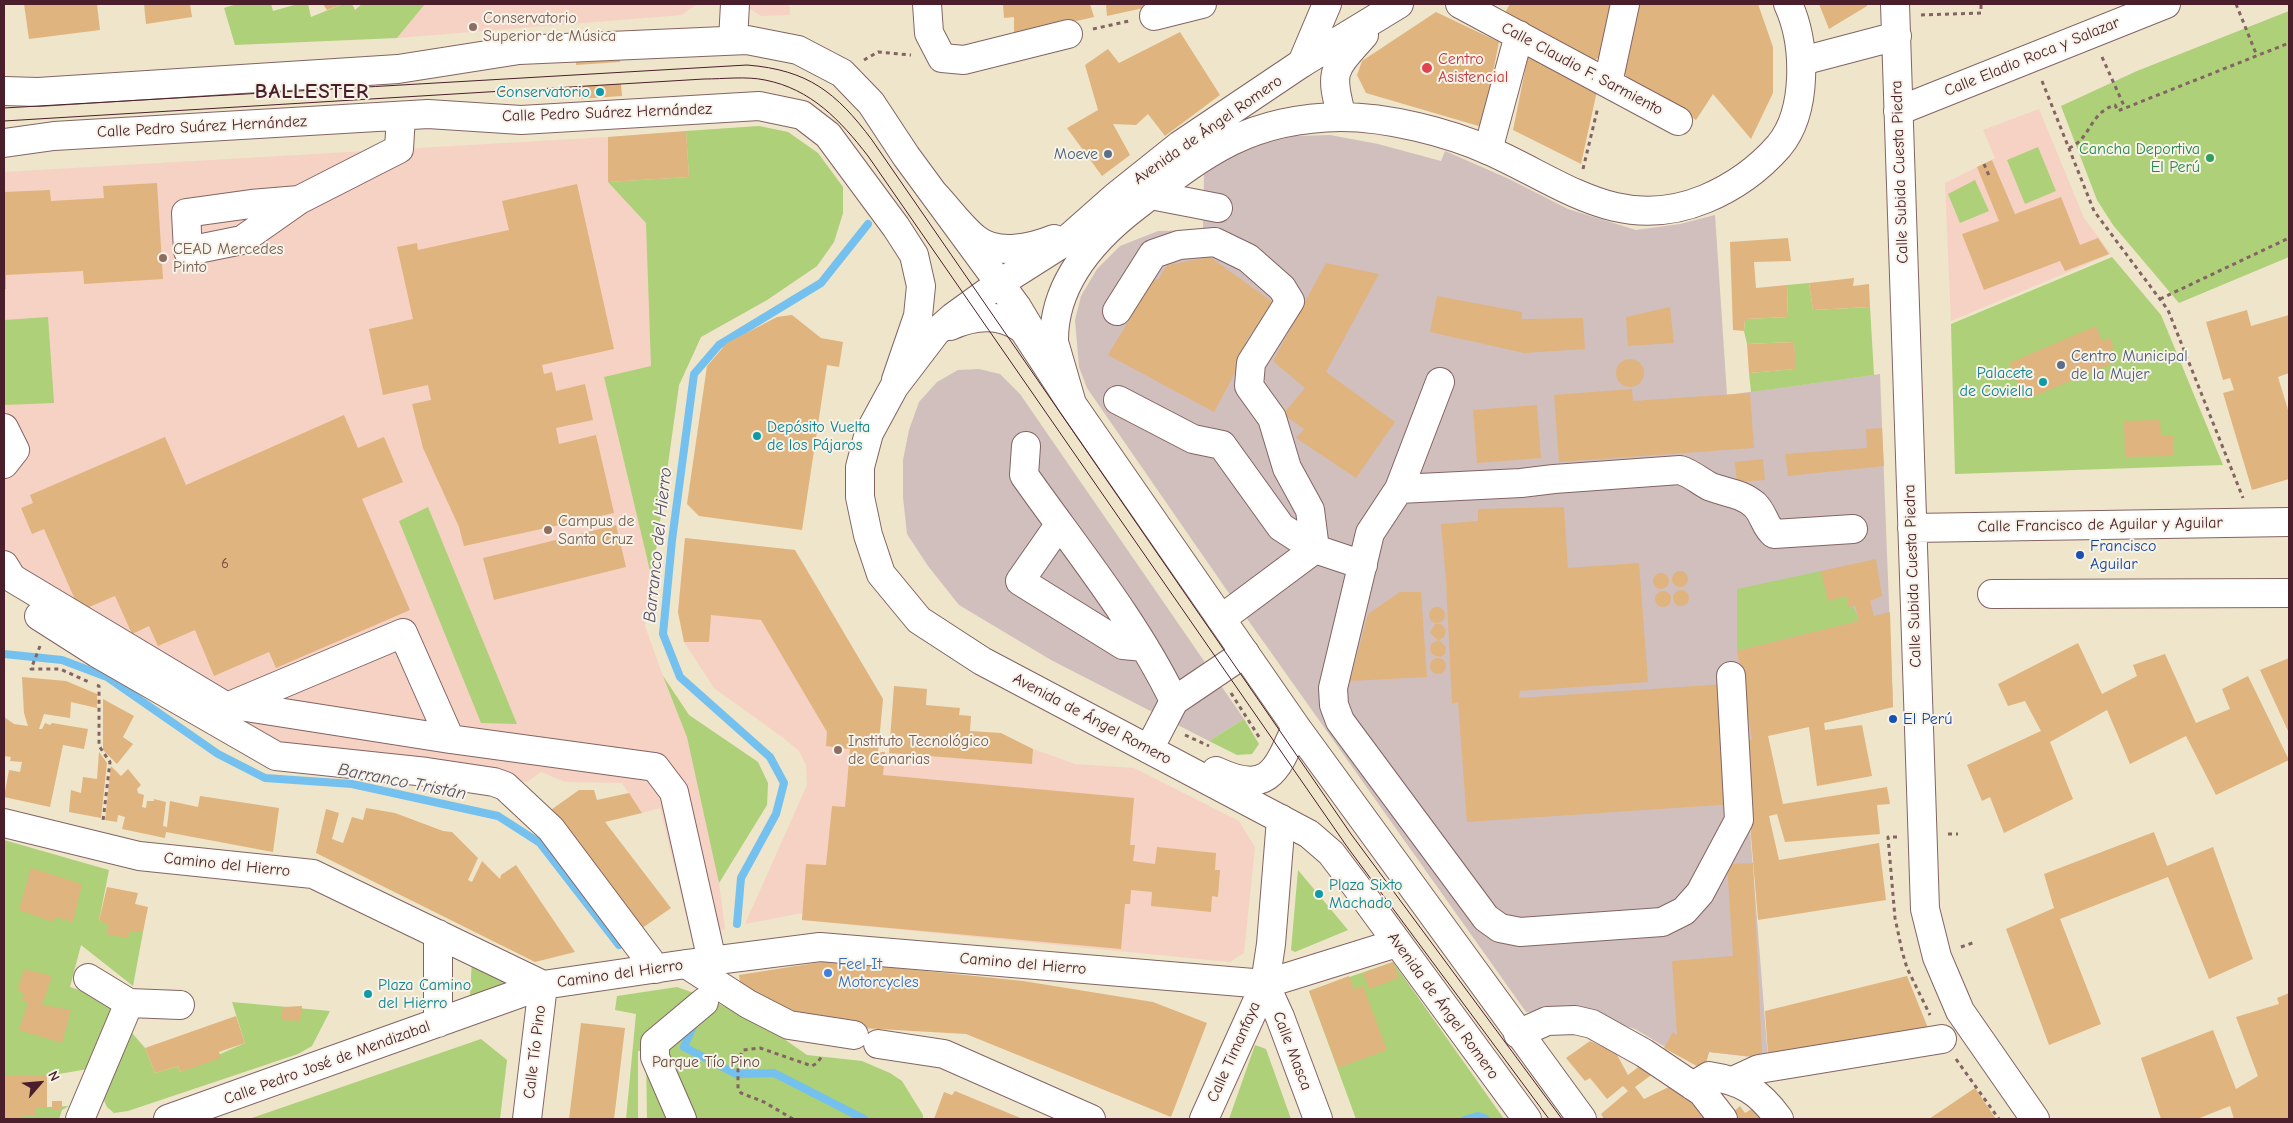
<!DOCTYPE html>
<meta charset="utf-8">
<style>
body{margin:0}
#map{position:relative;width:2293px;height:1123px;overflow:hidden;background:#eee5ca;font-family:"Comic Neue",sans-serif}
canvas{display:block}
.frame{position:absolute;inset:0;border:5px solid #4a1f2b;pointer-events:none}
.north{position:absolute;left:15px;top:1058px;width:50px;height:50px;-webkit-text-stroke:4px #f7f3e8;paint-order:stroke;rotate:63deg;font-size:14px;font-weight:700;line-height:20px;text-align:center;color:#4a1f2b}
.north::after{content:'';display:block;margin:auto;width:18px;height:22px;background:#4a1f2b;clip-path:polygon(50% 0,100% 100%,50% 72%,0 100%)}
</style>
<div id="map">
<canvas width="2293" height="1123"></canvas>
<div class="frame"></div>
<div class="north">N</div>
</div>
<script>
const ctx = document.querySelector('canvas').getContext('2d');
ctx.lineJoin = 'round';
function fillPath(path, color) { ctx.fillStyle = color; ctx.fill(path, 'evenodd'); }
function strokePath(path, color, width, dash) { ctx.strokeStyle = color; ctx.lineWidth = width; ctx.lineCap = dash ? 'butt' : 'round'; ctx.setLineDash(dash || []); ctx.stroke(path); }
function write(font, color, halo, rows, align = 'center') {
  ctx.font = font + ' "Comic Neue",sans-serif'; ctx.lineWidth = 4; ctx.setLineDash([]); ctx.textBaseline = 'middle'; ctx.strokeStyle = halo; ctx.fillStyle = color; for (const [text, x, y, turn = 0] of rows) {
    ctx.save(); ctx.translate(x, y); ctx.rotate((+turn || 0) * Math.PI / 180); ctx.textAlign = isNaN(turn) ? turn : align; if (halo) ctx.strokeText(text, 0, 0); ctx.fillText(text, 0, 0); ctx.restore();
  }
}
fillPath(new Path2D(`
 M425 4H697L682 15 397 38Z
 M726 4H789L790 15 761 16 744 5Z
 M2039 109 2084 218 2111 254 1951 321 1945 183 1995 158 1983 130Z
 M759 126 788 132 818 153 843 187V213L834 242 817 266 767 300 701 337 679 385 645 626 663 676 689 715 758 762 768 783 767 805 719 883 725 929 691 936 660 808 642 813 622 783 565 782 541 772 527 782 275 750 4 580V172L608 137Z
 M685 538 795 550 883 699 878 752 1032 764 1033 749 1075 764 1134 768 1239 821 1255 847 1244 953 1230 962 802 920V913L745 924 807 785 806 765 799 751 782 737 714 688 684 642 678 612Z`), '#f6d2c4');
fillPath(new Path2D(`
 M1330 135 1378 144 1441 161 1445 151 1507 178 1568 209 1636 230 1680 224 1715 215 1727 395 1880 374 1893 707 1743 741 1768 1059 1709 1052 1704 1070 1635 1029 1578 1010 1526 1012 1226 589 1087 388 1079 367 1075 320 1081 296 1097 269 1120 246 1158 231 1203 230 1204 174 1230 156 1263 144 1295 136Z
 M979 369 1000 374 1020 394 1244 719 1209 741 1051 660 959 605 928 566 907 534 903 497V460L909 430 919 402 937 382 958 370Z`), '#d1bfbe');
fillPath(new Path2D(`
 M237 4H271L273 11 298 4H308L311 17 343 4H352L355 10 362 4H425L397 38 235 45 224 8Z
 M2289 11V257L2179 303 2113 225 2097 200 2061 106 2137 71Z
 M759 126 788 132 818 153 843 187V213L834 242 817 266 767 300 701 337 679 385 652 579 604 377 651 366 646 223 608 182 689 177 686 131Z
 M2038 147 2056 191 2025 204 2007 160Z
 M1975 180 1989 211 1960 223 1948 194Z
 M2112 257 2161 315 2223 465 1955 474 1951 324Z
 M1809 283 1813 310 1870 307 1874 375 1751 392 1749 373 1795 369 1794 342 1747 344 1744 331 1745 319 1788 317 1787 285Z
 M48 317 54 403 4 405V320Z
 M428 507 517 724 481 723 399 521Z
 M1821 571C1839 588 1852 597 1859 621L1737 651V589Z
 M663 676 689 715 758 762 768 783 767 805 719 883 687 737Z
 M1244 719 1259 744 1252 754 1237 755 1209 741Z
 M4 840 109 870 99 921 143 932 133 986 81 945 70 987 103 998 113 1009 88 1069 47 1076V1107L69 1106 62 1110 59 1119H4Z
 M1298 870 1348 930 1295 952 1291 950Z
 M472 959 506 982 505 986 470 996Z
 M1393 962 1504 1119H1356L1309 991Z
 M677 987 708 998 777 1034 807 1055 862 1061 890 1073 902 1081 923 1115V1119H647L646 1051H638V1119H626L636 1014 615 1010 617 996Z
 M232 1002 330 1011 312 1046 298 1054 128 1111 114 1113 107 1107 102 1096 120 1046 132 1033 145 1048 155 1073 178 1066 180 1072 245 1043Z
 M481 1039 507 1060 500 1119H249Z
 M1255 1045 1266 1049 1291 1119H1229Z`), '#add079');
fillPath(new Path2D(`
 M1478 1112 1487 1115 1491 1119H1461V1117Z`), '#74c0ee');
strokePath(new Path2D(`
 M4 654 62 660 107 677 218 754 265 778 352 784 498 816 540 843 619 945
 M737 924 741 878 776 814 784 783 770 757 680 677 663 634 672 540 694 374 719 345 821 283 868 224
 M684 1047 736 1074 774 1073 864 1119
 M684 1047 694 1024`), '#74c0ee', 8);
fillPath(new Path2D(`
 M24 4H97L100 30 29 39Z
 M144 4H190L192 17 146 24Z
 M323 4H343L327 10Z
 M1003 4H1090L1094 17 1014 35V17L1004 18Z
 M1106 4H1162L1107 16Z
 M1510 4H1610L1602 55 1591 63 1503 16Z
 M1639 4H1758L1773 47V93L1751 139 1713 94 1696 120 1629 81 1625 74Z
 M1819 4H1867V6L1829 29Z
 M1436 12 1499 42 1482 127 1366 93 1357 75 1362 61Z
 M1180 32 1220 95 1165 136 1148 114 1136 125 1113 124 1130 155 1102 176 1067 128 1098 110 1085 65 1108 49 1119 63Z
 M619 53 620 62 576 65V55Z
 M1528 56 1597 91 1581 164 1513 130Z
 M621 84 622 96 578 99 577 87Z
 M686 131 689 177 608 182V137Z
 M1992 160 2015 214 2061 197 2080 245 2098 238 2109 254 2065 271 2060 261 1984 290 1962 234 1999 221 1977 167Z
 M157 183 163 279 84 284 83 271 6 275V289H4V192L50 190 51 201 104 198 103 186Z
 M577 184 614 349 542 365 544 374 552 372 556 391 585 384 593 420 556 428 559 444 596 435 614 513 464 546 459 527 423 448 412 404 431 400 428 385 383 395 369 329 413 319 397 247 417 243 418 250 509 230 502 201Z
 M1788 238 1791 261 1754 262 1756 288 1787 285 1788 317 1745 319 1744 331 1733 330 1730 242Z
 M1210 257 1274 303 1245 342 1251 343 1214 412 1108 355 1154 278 1158 280 1167 265Z
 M1326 263 1379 274 1326 372 1395 422 1356 478 1296 438 1304 429 1283 414 1305 388 1273 361Z
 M1854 278 1853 286 1869 284 1870 307 1813 310 1809 283Z
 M1437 296 1522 312V319L1583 318 1585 349 1524 353 1430 332Z
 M1670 307 1674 343 1628 346 1626 317Z
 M2247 310 2251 326 2289 315V373L2278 377 2289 413V479L2252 490 2223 393 2234 390 2230 378 2223 380 2206 322Z
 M792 315 821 338 843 342 839 367 827 365 802 530 699 516 687 504 707 366 727 343 777 317Z
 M2096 326 2102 341 2110 338 2114 349 2108 352 2113 363 2025 400 2009 363Z
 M1794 342 1796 369 1749 373 1747 344Z
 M1616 373a14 14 0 1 1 28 0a14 14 0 1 1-28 0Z
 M1632 389 1633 401 1750 393 1754 448 1559 462 1554 395Z
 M1537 405 1541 458 1477 463 1473 410Z
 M344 415 358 448 384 437 403 482 362 499 410 610 276 668 269 652 214 676 195 630 158 646 149 626 132 634 115 596 80 611 44 529 32 534 21 508 33 503 30 495 165 437 186 485Z
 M2160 420 2161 436 2173 435V456L2125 457 2124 421Z
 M1882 428 1884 466 1788 476 1785 454 1867 448 1866 429Z
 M1763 459 1765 480 1737 482 1735 462Z
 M1564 507 1568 568 1639 563 1648 682 1520 691 1519 698 1725 684 1734 804 1467 822 1458 702 1452 704 1446 581 1441 524 1478 521V509Z
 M616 525 626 567 494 600 483 558Z
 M685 538 795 550 883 699 878 752H885L883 775 1134 798 1130 845H1135L1133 861 1155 864 1157 847 1216 853 1215 870H1220L1218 897 1212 896 1211 912 1151 906 1152 892 1131 890 1130 904H1125L1121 949 802 920 806 864 826 865 832 806 845 807 850 749 826 746 827 732 761 620 711 615 709 642H684L678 612Z
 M1876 559 1882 596 1870 601 1874 616 1890 612 1893 707 1824 723 1825 730 1862 725 1872 776 1817 786 1809 727 1768 736 1783 804 1887 787 1890 804 1877 805 1880 834 1785 842 1777 814 1769 816 1779 860 1879 843 1886 900 1758 920 1743 741 1752 739 1737 651 1859 621 1855 606 1847 607V596L1828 601 1821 571Z
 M1672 579a8 8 0 1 1 16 0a8 8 0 1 1-16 0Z
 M1653 581a8 8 0 1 1 16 0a8 8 0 1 1-16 0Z
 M1673 598a8 8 0 1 1 16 0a8 8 0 1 1-16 0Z
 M1655 599a8 8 0 1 1 16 0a8 8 0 1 1-16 0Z
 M1400 592H1421L1427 677 1350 681 1368 614Z
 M1429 615a8 8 0 1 1 16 0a8 8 0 1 1-16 0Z
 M1435 624H1441L1446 630 1444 637 1439 640 1446 647 1445 654 1440 657 1433 655 1430 650 1431 644 1438 640 1430 633Z
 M2078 643 2102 694 2137 676 2133 665 2165 654 2196 723 2230 709 2222 689 2248 676 2289 760 2216 795 2186 736 2130 764 2107 710 2050 742 2073 799 2004 833 1990 797 1982 801 1967 765 2041 731 2025 701 2008 706 1998 684Z
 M1430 666a8 8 0 1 1 16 0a8 8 0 1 1-16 0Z
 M2289 658V733L2260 670Z
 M22 677 66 681 97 694V708L71 702 70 718 44 714 39 729H42L45 723 50 725 52 723 88 729 84 749 63 745 50 807 4 797 9 770 20 772 22 762 10 761 11 757 4 756V717L14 724 28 726 24 713Z
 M894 686 927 689 926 705 960 708 959 715 971 716 970 731 1001 733 1033 749 1032 764 889 753Z
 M103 699 134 716 123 737 133 744 117 764 103 750Z
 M99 752 107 763 101 818 69 812 71 790 81 793 83 777 97 779Z
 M111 766 121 776 128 769 141 785 137 789 138 793 144 795 142 807 146 808 147 801H154V799L166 802 163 826 167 827 170 801 198 807 200 796 279 808 273 852 166 832 165 838 122 829 125 817 118 815 117 822 105 820Z
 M579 790H594L597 800 629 793 642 813 605 822 671 908 638 931 548 812Z
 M366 808 395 813 443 831 452 832 478 858 468 880 472 882 482 861 500 879 501 875 516 865 575 952 535 962 316 853 326 809 339 813 332 839 343 843 352 817 363 820Z
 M2154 832 2167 866 2213 847 2253 959 2209 979 2168 877 2060 919 2101 1024 2049 1045 2006 929 2054 908 2044 874Z
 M1753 863 1762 1053 1755 1057 1709 1052 1704 1070 1664 1048 1673 1032 1677 1035 1672 961 1733 956 1727 864Z
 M31 868 82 884 73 922 55 917 53 922 19 910Z
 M107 887 138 893 135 904 148 907 143 932 130 931 128 938 106 934 109 925 99 921Z
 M828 961 1023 981 1153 1002 1207 1023 1171 1117 966 1034 861 1028 792 1016 741 989 739 975Z
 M1393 962 1399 978 1369 989 1363 973Z
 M24 969 52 976 42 1005 71 1010 62 1043 19 1030 28 1003 22 1000 24 994 18 989Z
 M1349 976 1354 989 1363 986 1387 1050 1338 1068 1309 991Z
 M1907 976 1928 1028 1768 1055 1765 1011Z
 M2289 993V1119H2234L2230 1106 2197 1119H2161L2141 1058 2213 1030 2236 1089 2258 1076 2236 1017 2279 1004 2277 998Z
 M302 1006 300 1021 281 1020 283 1007Z
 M236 1016 245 1043 219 1052 221 1058 180 1072 178 1066 155 1073 145 1048Z
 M581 1023 625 1028 614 1119H569Z
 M1590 1041 1616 1053 1628 1075 1641 1065 1654 1073 1635 1087 1644 1099 1673 1085 1696 1104 1709 1119H1604L1601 1114 1628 1091 1623 1086 1607 1099 1590 1078 1585 1081 1566 1058Z
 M47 1075V1107H36V1115H22V1119H4V1076Z
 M1975 1088 1996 1119H1929Z
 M955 1091 1023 1119H934L944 1092 952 1095Z
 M52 1101H62V1110H52Z
 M1760 1104 1770 1119H1738L1732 1113 1740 1106 1745 1113Z`), '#e0b47e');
const minor = new Path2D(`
 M927 4 929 33 942 58 964 60 1068 34
 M1460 4 1678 121
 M1895 4 1925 909 1937 957 1960 1011 2035 1119
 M1154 16 1202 4
 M733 40 735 4
 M1802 61 1897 36
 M1302 63 1327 4
 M1608 83 1625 4
 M4 91 38 92 398 69 519 50 747 40 798 50 842 73 871 103 906 156 1017 307 1038 342
 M1898 111 2166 4
 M4 143 54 136 428 114 521 120 759 106 802 115 828 135 896 227 914 255 921 286 918 316 896 380
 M1488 150 1519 35
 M1151 195 1218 208
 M299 200 242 240 188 251 186 213 251 204 299 200 399 149 401 116
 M1117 311 1153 254 1179 245 1215 242 1248 258 1282 288 1290 301 1251 363 1249 386 1272 418 1287 468 1310 510 1315 549
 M1440 382 1399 489 1370 533 1333 688 1334 705 1340 721 1486 918 1500 928 1520 932 1662 922 1684 911 1700 893 1739 820 1731 676
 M1118 400 1193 439 1222 445 1281 527 1315 549
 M4 428 15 450 4 464
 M1026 446 1024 475C1074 546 1137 623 1174 701
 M1399 489 1521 483 1554 479 1680 470C1693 474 1700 482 1711 487 1727 493 1741 493 1755 505 1764 514 1765 527 1774 534L1853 529
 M1059 525 1020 581 1123 645 1144 647
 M1912 528 2289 522
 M4 565 12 578 227 707 403 633 450 739 655 767 674 792 712 961
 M1992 594 2289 593
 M39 616 97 653 276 756 427 772 494 782 505 786 551 829 656 969
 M1221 619 1315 549 1363 565
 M233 705 450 739
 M1149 749 1174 701 1245 653
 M4 823 139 856 313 874 543 985
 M686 964 748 1004 789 1025 854 1035
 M88 978 129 1003 180 1005
 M1265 984 1280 1017 1318 1119
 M438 1023V934
 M1518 1034 1547 1021 1575 1020 1592 1024 1644 1053 1702 1092 1723 1119
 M878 1044 944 1054 1091 1119
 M1735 1080 1759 1069 1942 1039
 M1693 1086 1709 1076C1742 1081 1759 1091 1779 1119
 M80 1119 129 1003
 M168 1119 543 985 686 964 820 947 1265 984 1397 943
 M527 1119 543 985
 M682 1119 655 1057V1043L704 1002
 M1204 1119 1265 984 1271 944 1281 819`);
const major = new Path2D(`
 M1399 4 1302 63 1180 145 1115 197 1063 243 1000 283 953 317 936 332 894 387 869 433 860 467V497L868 535 881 574 919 620 982 661 1309 834 1331 853 1356 886 1527 1119
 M1342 117C1329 70 1333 70 1364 35
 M936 196C949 210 961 227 976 239 997 256 1032 248 1054 239
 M950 326C974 315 1001 313 1023 329L1072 404 1296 727 1582 1119
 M1072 404 1054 342C1053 284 1092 240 1135 207 1205 153 1248 118 1341 117 1387 117 1448 132 1490 151 1564 184 1620 234 1705 199 1734 187 1758 170 1779 146 1808 111 1806 43 1788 4
 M1216 771C1268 795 1276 773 1296 727`);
strokePath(minor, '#836463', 30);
strokePath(major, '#836463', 30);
strokePath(new Path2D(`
 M2236 4 2257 56
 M1921 15 1981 13V4
 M1093 29 1129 21
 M2102 57 2125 108
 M864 60 878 52 911 55
 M2042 81 2094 211 2168 310 2243 498
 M2069 148C2091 139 2089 113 2115 105L2118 111 2120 110 2289 43
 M1984 164 1990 178
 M1583 169 1598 107
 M2160 299 2289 238
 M40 646 31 669H60L91 683
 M97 685 99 686V746L110 762 103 821
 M1231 693 1261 740
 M1185 735 1209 746
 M1948 834H1958
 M1897 837H1888L1895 918 1902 951 1907 968 1930 1015
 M1961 947 1975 942
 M1956 1059 1999 1119
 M793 1119 764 1102 741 1093 738 1089V1061L743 1050 760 1048 812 1066 817 1063 823 1055`), '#836463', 3, [4, 4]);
strokePath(minor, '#fff', 28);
strokePath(major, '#fff', 28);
strokePath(new Path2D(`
 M4 108 747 65C808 70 836 92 872 140L1351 834 1562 1119
 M4 121 704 79C724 79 746 76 765 80 811 89 840 120 868 156L1348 848 1549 1119`), '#4a1f2b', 1);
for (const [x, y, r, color] of [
 [473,27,5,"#8d6e63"],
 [1427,68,6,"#e0444e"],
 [600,92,5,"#0f9aa8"],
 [1108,154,5,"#5c6f8a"],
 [2210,158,5,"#2e9e5b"],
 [163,258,5,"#8d6e63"],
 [2061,365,5,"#5c6f8a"],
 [2043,382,5,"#0f9aa8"],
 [757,436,5,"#0f9aa8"],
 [548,530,5,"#8d6e63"],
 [2080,555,5,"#1a4fb4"],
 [1893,719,5,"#1a4fb4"],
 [838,750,5,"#8d6e63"],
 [1319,894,5,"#0f9aa8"],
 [828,973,5,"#3f7fe0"],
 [368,994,5,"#0f9aa8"]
]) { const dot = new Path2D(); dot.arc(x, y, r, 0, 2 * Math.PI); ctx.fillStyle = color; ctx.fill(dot); strokePath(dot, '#f7f3e8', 2); }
write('14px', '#704440', null, [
 ["6",225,564]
]);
write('16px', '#785e54', '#f7f3e8', [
 ["Conservatorio",483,18],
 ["Superior de Música",483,36],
 ["CEAD Mercedes",173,249],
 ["Pinto",173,267],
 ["Campus de",558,521],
 ["Santa Cruz",558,539],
 ["Instituto Tecnológico",848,741],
 ["de Canarias",848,759]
], 'left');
write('16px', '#4a1f2b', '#f7f3e8', [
 ["Calle Eladio Roca y Salazar",2032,57,-22],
 ["Calle Claudio F. Sarmiento",1582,69,28],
 ["Calle Pedro Suárez Hernández",607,113,-2],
 ["Calle Pedro Suárez Hernández",202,127,-3],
 ["Avenida de Ángel Romero",1208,130,-35],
 ["Calle Subida Cuesta Piedra",1900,172,-92],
 ["Calle Francisco de Aguilar y Aguilar",2100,525,-1],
 ["Calle Subida Cuesta Piedra",1913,576,-92],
 ["Avenida de Ángel Romero",1092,719,28],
 ["Camino del Hierro",227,865,6],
 ["Camino del Hierro",1023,964,5],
 ["Camino del Hierro",620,974,-8],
 ["Avenida de Ángel Romero",1443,1006,54],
 ["Calle Masca",1292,1051,69],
 ["Calle Tío Pino",535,1052,-83],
 ["Calle Timanfaya",1234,1052,-66],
 ["Calle Pedro José de Mendizabal",327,1063,-20]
]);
write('16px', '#be3a42', '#f7f3e8', [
 ["Centro",1438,59],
 ["Asistencial",1438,77]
], 'left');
write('16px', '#0d838f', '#f7f3e8', [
 ["Conservatorio",590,92,"right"],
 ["Palacete",2033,373,"right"],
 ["de Coviella",2033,391,"right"],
 ["Depósito Vuelta",767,427],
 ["de los Pájaros",767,445],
 ["Plaza Sixto",1329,885],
 ["Machado",1329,903],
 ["Plaza Camino",378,985],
 ["del Hierro",378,1003]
], 'left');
write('16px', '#27864d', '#f7f3e8', [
 ["Cancha Deportiva",2200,149],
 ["El Perú",2200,167]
], 'right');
write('16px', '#4e5e75', '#f7f3e8', [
 ["Moeve",1098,154],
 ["Centro Municipal",2071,356,"left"],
 ["de la Mujer",2071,374,"left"]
], 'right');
write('16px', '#164399', '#f7f3e8', [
 ["Francisco",2090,546],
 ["Aguilar",2090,564],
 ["El Perú",1903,719]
], 'left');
write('16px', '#366cbe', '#f7f3e8', [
 ["Feel It",838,964],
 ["Motorcycles",838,982]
], 'left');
write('16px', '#634b3e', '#f7f3e8', [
 ["Parque Tío Pino",706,1062]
]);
write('italic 18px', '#574f66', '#f7f3e8', [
 ["Barranco del Hierro",658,545,-84],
 ["Barranco Tristán",402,782,11]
]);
ctx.letterSpacing = '1px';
write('bold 21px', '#4a1f2b', '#f7f3e8', [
 ["BALLESTER",312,92]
]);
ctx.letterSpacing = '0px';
</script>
